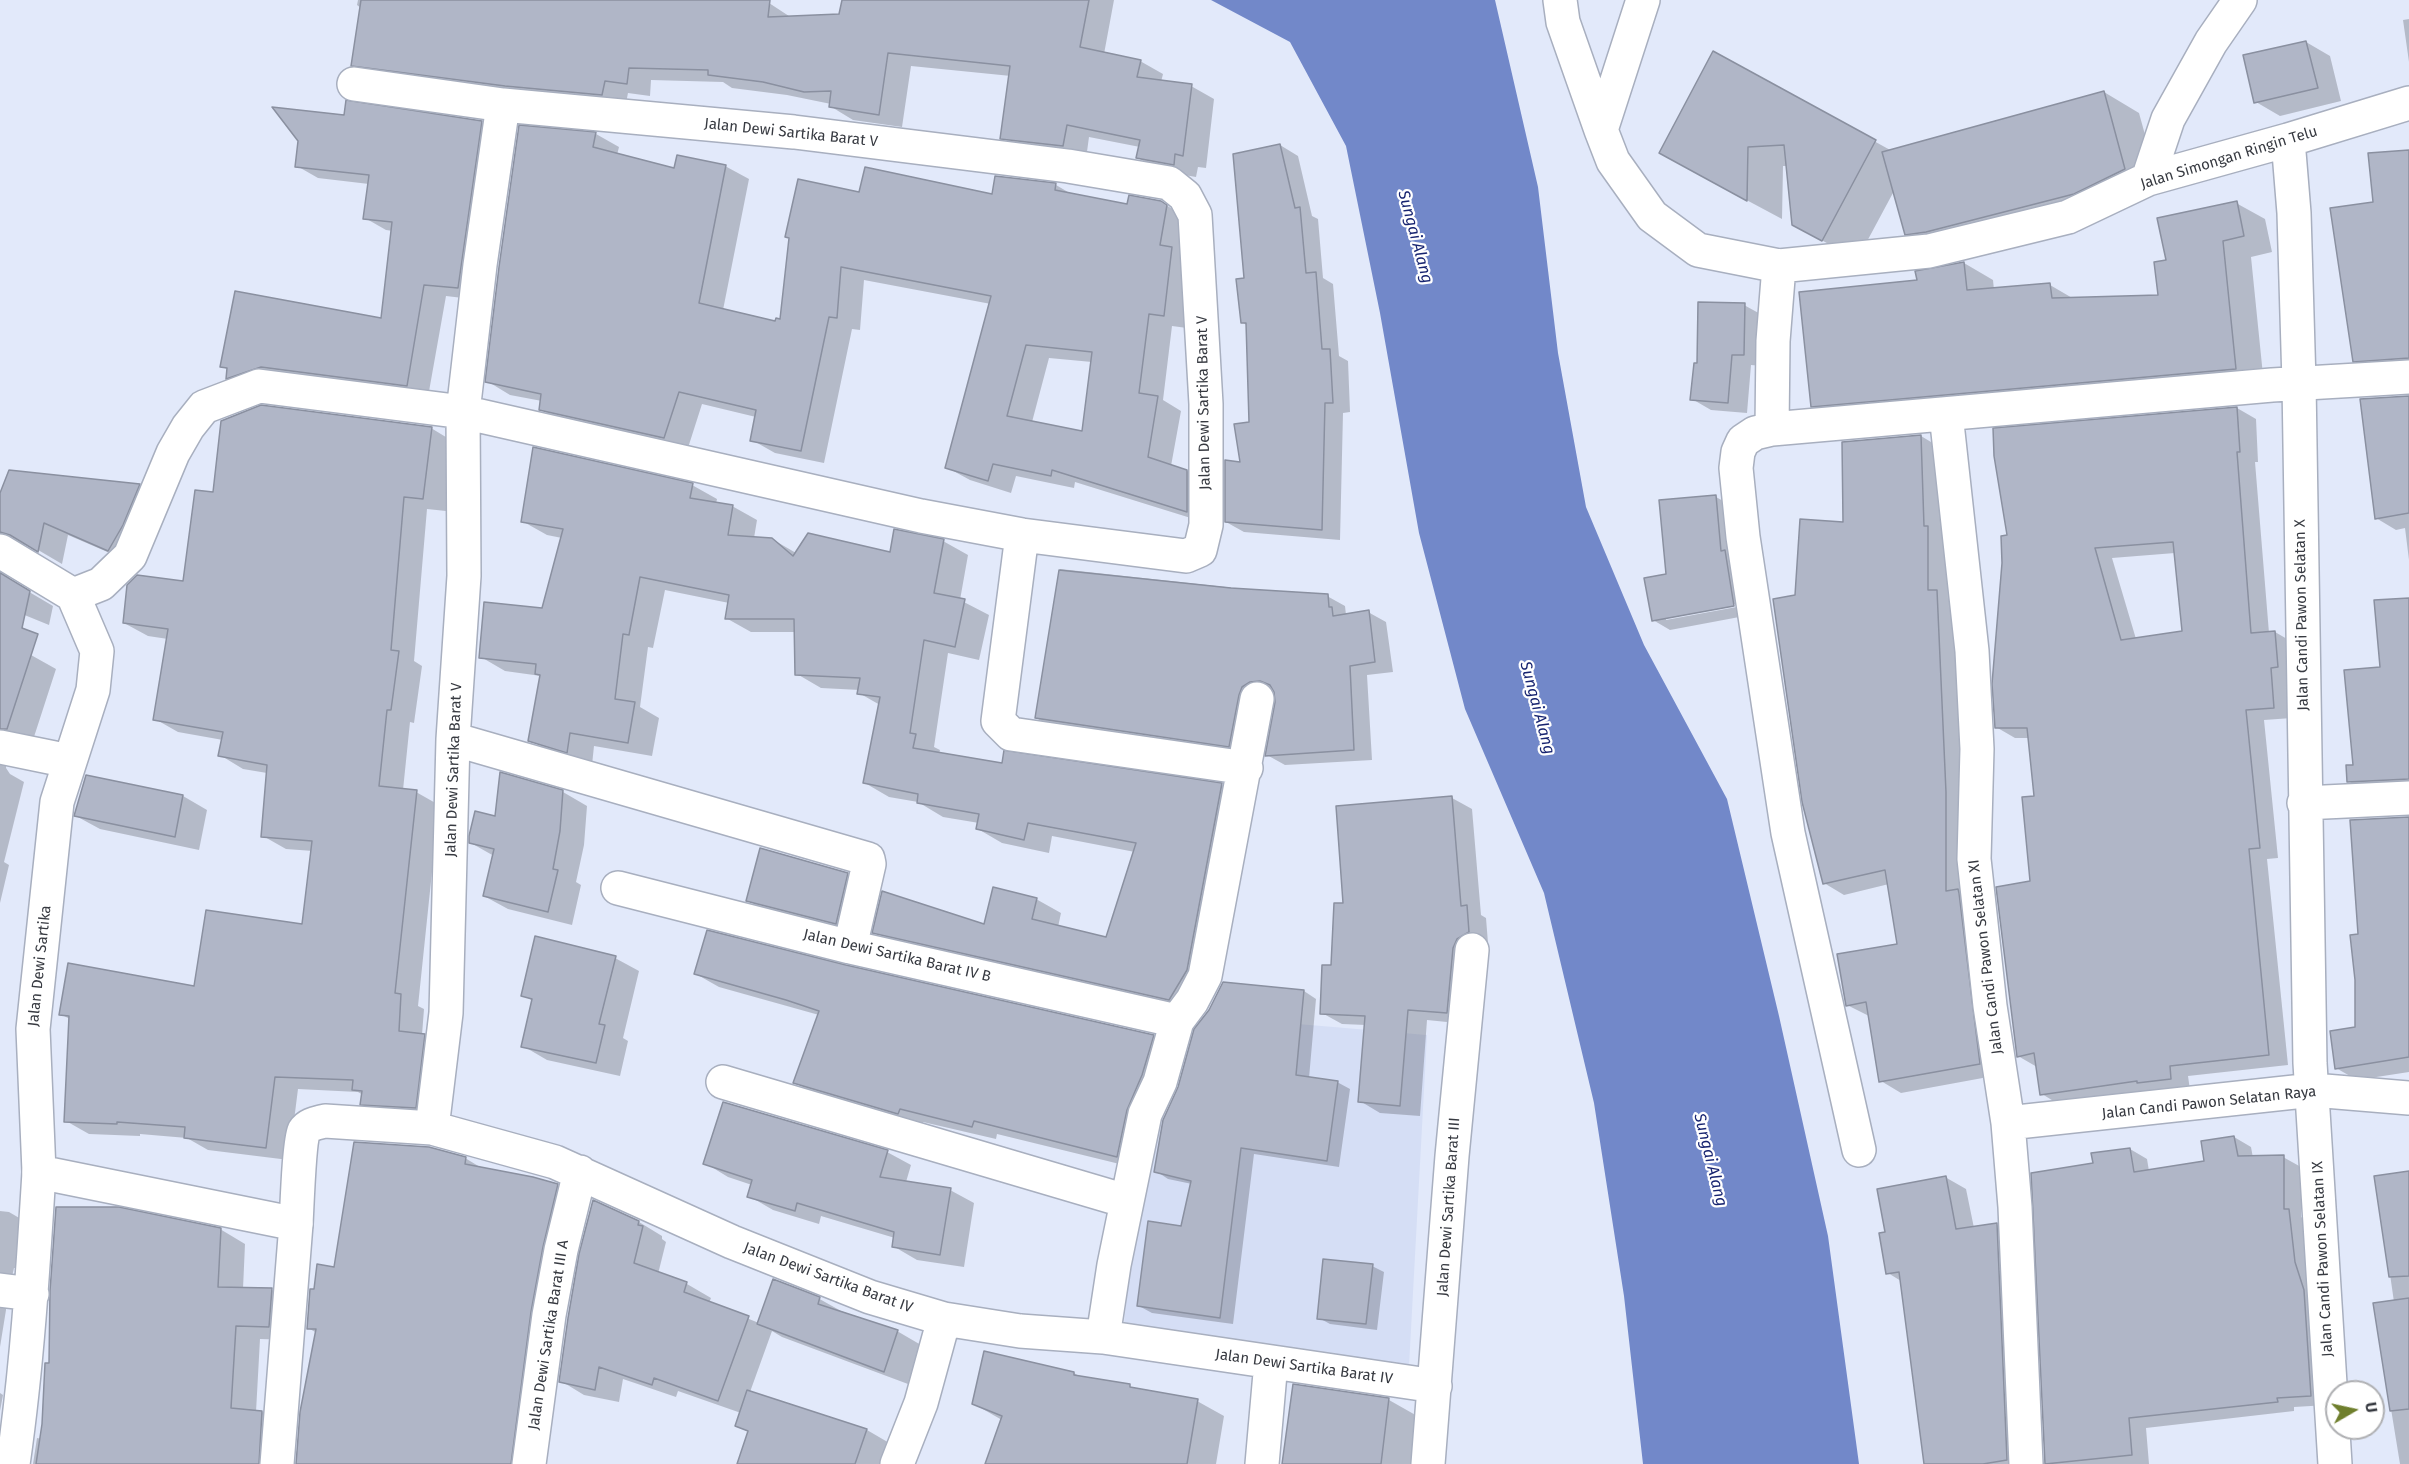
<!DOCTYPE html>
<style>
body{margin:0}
#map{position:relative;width:2409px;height:1464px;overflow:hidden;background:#e2e9fa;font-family:"Fira Sans",sans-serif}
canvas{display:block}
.north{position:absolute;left:2325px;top:1380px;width:60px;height:60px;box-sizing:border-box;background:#fff;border:2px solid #afb0b3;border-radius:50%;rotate:81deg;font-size:16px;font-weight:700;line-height:24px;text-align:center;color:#373a41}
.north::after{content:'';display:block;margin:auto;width:21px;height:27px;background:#6f7f2d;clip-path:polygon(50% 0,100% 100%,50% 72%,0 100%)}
</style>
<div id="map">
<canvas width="2409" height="1464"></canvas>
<div class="north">U</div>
</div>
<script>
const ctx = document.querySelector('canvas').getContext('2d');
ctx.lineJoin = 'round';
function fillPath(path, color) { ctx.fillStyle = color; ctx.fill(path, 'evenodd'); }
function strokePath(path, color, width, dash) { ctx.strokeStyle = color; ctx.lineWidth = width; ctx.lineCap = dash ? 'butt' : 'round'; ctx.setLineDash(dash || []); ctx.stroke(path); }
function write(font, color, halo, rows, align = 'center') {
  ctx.font = font + ' "Fira Sans",sans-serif'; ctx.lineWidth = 4.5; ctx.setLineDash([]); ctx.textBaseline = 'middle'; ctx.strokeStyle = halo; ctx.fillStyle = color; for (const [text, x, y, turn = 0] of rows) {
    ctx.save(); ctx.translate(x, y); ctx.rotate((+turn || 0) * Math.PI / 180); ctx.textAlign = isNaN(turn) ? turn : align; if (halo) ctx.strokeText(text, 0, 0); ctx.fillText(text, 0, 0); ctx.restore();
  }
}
fillPath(new Path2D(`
 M1193 1015 1427 1035 1409 1366 1124 1323 1145 1137 1152 1114 1177 1115 1184 1047Z`), '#d5def5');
fillPath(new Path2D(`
 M1211 0H1495L1538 187 1558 353 1586 507 1644 645 1727 799 1779 1016 1828 1236 1859 1464H1643L1624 1296 1594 1103 1544 893 1465 709 1419 533 1380 313 1346 146 1290 42Z`), '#7288c9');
fillPath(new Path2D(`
 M358 0H748L769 3 792 18 841 16 844 0H1114L1104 54 1140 61 1163 74 1161 82 1191 86 1214 99 1206 168 1198 167 1196 177 1161 171 1138 158 1140 147 1089 137 1086 159 1025 151 1002 138 1011 76 911 66 902 127 853 120 830 106 831 104 787 95 732 88 723 82 651 80 650 96 628 93 625 108 375 78 353 65 361 8 357 5Z
 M2409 19V62L2403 20Z
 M2306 42 2330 56 2341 101 2280 116 2256 102Z
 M1714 53 1892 151 2104 92 2139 113 2160 189 1941 254 1906 234 1894 191 1857 260 1793 224 1787 166H1783L1782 219 1696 173Z
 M345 117 481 122 503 135 480 300 446 296 428 397 248 390 227 378 228 370 222 366 383 320 393 231 386 230 365 218 369 184 318 178 297 166Z
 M596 134 619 147 617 155 675 169 725 166 749 179 723 310 776 322 781 321 860 194 994 196 996 177 1056 185 1073 195 1129 206 1161 202 1184 216 1187 328 1172 326 1163 400 1181 411 1171 466 1187 471 1210 484V524L1075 482 1074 488 1016 476 1011 493 970 480 946 467 991 304 864 280 860 330 852 329 824 463 775 453 752 440 756 417 702 404 687 451 563 423 540 409 542 401 510 395 487 381ZM1049 358 1092 362 1084 433 1032 422Z
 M1280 145 1298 156 1312 216 1318 219 1323 278 1333 284 1339 356 1348 361 1350 412 1343 413 1340 540 1244 532 1226 522 1251 423 1248 326 1242 322 1246 279Z
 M2409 153V370L2374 372 2354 361 2375 203Z
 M2236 203 2265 219 2272 252 2251 257 2264 385 1842 422 1813 406 1919 281 1964 263 1993 280 1994 290 2050 285 2074 299 2160 296 2168 262Z
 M1744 305 1764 316 1763 366 1751 365 1747 413 1711 410 1692 399 1698 364Z
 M2409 397V560L2405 528 2396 530 2376 518Z
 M2237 408 2256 419 2258 462H2255L2269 633 2275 632 2294 643 2292 718 2264 720 2278 858 2267 859 2288 1065 2188 1076 2190 1090 2060 1105 2042 1094 2037 1067 2018 1056 2036 797 2029 738H2015L1996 727 2009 537ZM2175 553 2183 632 2136 639 2112 558Z
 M431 428 454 442 446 511 427 509 414 661 422 666 414 723 410 722 403 790 416 792 439 805 418 1006 424 1009 422 1035 447 1049 439 1121 385 1117 362 1104 363 1095 358 1092 298 1089 289 1160 208 1150 187 1138 140 1134V1136L89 1134 66 1121 70 1019 60 1014 195 987 303 926 313 851 286 849 263 836 267 773 243 769 220 755 223 740 178 732 155 719 168 639 148 636 124 623 185 583 214 494Z
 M1921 436 1941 448 1947 539 1948 598 1956 603 1999 1075 1901 1093 1881 1081 1869 1016 1847 1005 1898 945 1889 884 1844 895 1824 883 1797 597 1845 524 1843 443Z
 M692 485 717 499 716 504 732 506 757 520 754 538 772 539 796 553 891 554 943 541 968 555 960 600 989 615 979 660 948 653 934 747 940 750 939 754 1003 764 1222 785 1246 799 1194 1013 899 946 874 932 985 926 1036 899 1061 913 1058 927 1107 939 1135 852 1052 836 1049 853 1002 843 978 829 979 823 943 817 918 802 889 797 865 783 880 705 859 693 860 690 821 688 797 674 796 632H751L726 618 729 603 665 590 653 648 648 647 640 707 659 718 652 756 594 746 592 765 554 755 530 740 541 676 505 671 481 657 543 610 562 538 547 535 522 521Z
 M139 486 163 499 133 563 68 535 62 564 33 547 26 545 16 547 5 564 8 576 14 583 53 606 49 625 0 605V496Z
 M1716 497 1732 506 1750 615 1670 630 1653 620 1667 576ZM1741 603 1742 606 1666 620V617Z
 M1060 569 1263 591 1327 596 1345 606 1346 615 1368 612 1386 622 1393 672 1367 675 1372 760 1285 765 1267 755 1277 702 1275 690 1269 691 1247 756 1054 728 1036 718Z
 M2409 599V778L2401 777 2409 781V791L2369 793 2348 781 2355 767 2381 669Z
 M0 647 31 655 56 669 32 743 6 757V768L10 774 24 782 4 862 9 865 0 903Z
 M87 776 183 796 207 810 199 850 100 829 76 816Z
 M563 792 587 806 584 845 576 882 581 885 572 925 508 909 484 896 494 856 471 843 496 818Z
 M1452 798 1472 809 1481 915 1486 918 1488 943 1477 950 1467 1024 1427 1020 1420 1116 1380 1113 1360 1101 1366 1025 1342 1024 1322 1013 1345 905Z
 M2409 818V1072L2357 1080 2336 1068 2357 1028 2360 935Z
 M847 874 859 881 848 930 759 907 748 901Z
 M615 958 639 971 623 1038 628 1041 620 1076 547 1060 523 1046 533 1001 523 995Z
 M846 967 1153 1036 1176 1050 1140 1169 997 1134 996 1139 923 1122 922 1126 818 1096 795 1083 819 1015 719 987 696 974Z
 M1304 991 1316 999 1309 1078 1337 1082 1350 1089 1339 1167 1254 1154 1233 1324 1152 1313 1139 1306 1182 1228 1192 1184 1168 1179 1156 1171Z
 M2234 1137 2251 1147 2253 1158 2283 1157 2301 1167V1217L2306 1220 2328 1405 2294 1407V1411L2146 1428 2149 1464H2046L2033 1174 2094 1164 2130 1149 2147 1159 2149 1171 2206 1162Z
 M887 1152 911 1165 906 1182 950 1190 974 1203 964 1267 917 1260 893 1246 895 1238 821 1216 819 1224 773 1210 749 1196 752 1185 728 1177 705 1163Z
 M465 1158 485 1170 557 1186 581 1200 536 1464H297L317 1333 308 1328 315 1291 336 1269Z
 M2409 1172V1464H2400L2374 1305 2394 1302 2376 1177Z
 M1945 1177 1966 1189 1974 1228 1997 1225 2017 1237 2027 1464H1926L1901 1281 1888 1273 1887 1233Z
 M0 1211 9 1212 33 1226 25 1269 14 1268 6 1302V1310L0 1347Z
 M639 1222 662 1236V1239L666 1242 658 1274 687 1284 711 1298 709 1303 759 1323 816 1297 841 1311 897 1331 921 1345 908 1384 782 1337 772 1331 750 1392 867 1430 891 1444 884 1464H738L749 1432 737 1426 741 1413 678 1391 676 1397 623 1379 619 1402 584 1395 561 1381Z
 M220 1229 245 1244 243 1289 272 1290 296 1304 293 1340 260 1339 256 1412H262L286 1426 283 1464H33L37 1438 42 1439 51 1365Z
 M1372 1266 1384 1272 1377 1330 1330 1324 1319 1318Z
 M1074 1373 1082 1378 1197 1401 1224 1416 1216 1464H987L1002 1420 974 1404Z
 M1294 1386 1389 1400 1419 1417 1413 1464H1284Z
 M0 1393 3 1395 0 1411Z`), '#0003');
const building = new Path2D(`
 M361 0H770L768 17 839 14 842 0H1089L1080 47 1141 60 1137 77 1192 84 1183 156 1175 154 1174 165 1136 158 1140 140 1067 125 1063 146 1000 139 1010 66 888 53 879 115 829 107 831 91 804 92 763 82 708 75V70L629 68 627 84 605 81 602 95 505 86 351 66Z
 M2306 41 2318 88 2254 103 2243 55Z
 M1713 51 1876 140 1822 241 1792 225 1784 145 1748 147 1747 201 1659 153Z
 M2104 91 2125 169 2074 194 1926 232 1905 235 1882 152Z
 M346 100 482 121 458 288 424 285 407 386 261 367 226 379 227 368 220 367 235 291 381 318 392 222 363 219 369 175 295 167 298 141 272 107 344 115Z
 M519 125 596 132 593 147 674 168 677 155 726 165 699 303 775 321 776 318 780 319 789 238 785 237 798 179 859 192 865 167 992 194 995 176 1056 183 1055 190 1127 204 1129 195 1161 201 1167 205 1160 245 1172 247 1164 316 1149 314 1139 393 1158 396 1148 457 1187 470V512L1052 470 1051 476 993 464 988 481 945 468 991 296 841 267 837 318 829 317 801 451 750 441 756 410 679 392 664 438 539 410 541 394 485 382 499 267ZM1026 345 1092 352 1082 431 1007 416Z
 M1280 144 1295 208 1300 207 1306 273 1316 272 1322 349H1330L1333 403H1325L1322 530 1225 522V460L1240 462 1234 424 1249 422 1246 323H1241L1236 279 1244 278 1233 154Z
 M2409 150V358L2353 362 2330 208 2373 202 2368 153Z
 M2237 201 2244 236 2223 241 2236 369 1811 407 1799 292 1917 280 1915 271 1964 262 1967 290 2050 283 2052 298 2158 295 2154 262 2166 260 2157 218Z
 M1698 302 1745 303 1744 355H1732L1728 403 1690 400 1694 363H1697Z
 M2409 396V513L2375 519 2360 399Z
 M261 405 432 427 423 499 404 497 391 650 399 651 391 710H387L379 786 417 790 395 993 401 994 399 1031 425 1034 416 1108 360 1105 362 1091 352 1090 353 1080 275 1077 266 1148 184 1138 185 1127 117 1122V1124L64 1122 69 1016 59 1015 68 963 194 986 206 910 302 924 312 841 261 837 267 765 218 756 223 732 153 720 168 629 123 623 127 585 137 575 183 581 195 490 213 492 221 421Z
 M2237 407 2240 452H2237L2251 633 2275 631 2278 667 2271 668 2274 708 2246 710 2260 848 2249 849 2269 1055 2170 1066 2171 1079 2137 1083V1081L2040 1095 2034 1053 2017 1057 1996 887 2030 881 2022 797 2034 796 2027 728H1995L1992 684 2002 563 2001 536 2007 535 1994 456 1993 428ZM2173 542 2182 631 2121 640 2095 548Z
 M1921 435 1924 526H1928V590H1937L1946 792V891L1958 889 1959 893 1980 1064 1879 1082 1866 1002 1846 1006 1837 954 1897 944 1885 870 1823 884 1802 802 1773 599 1795 595 1800 519 1843 522 1842 442Z
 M533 447 693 483 690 498 733 505 728 535 772 538 793 556 808 533 890 552 894 529 944 539 934 593 965 599 955 647 924 640 910 733 916 734 913 748 1002 763 1004 750 1222 783 1187 970 1169 1000 872 933 882 891 984 924 993 887 1037 898 1032 919 1106 937 1136 843 1028 823 1024 840 976 829 979 814 917 803 918 794 863 783 880 697 857 694 860 678 795 675 794 619H725L729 595 640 577 629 635 623 634 615 699 635 702 628 743 570 733 567 753 528 741 540 675 535 674 536 664 479 658 484 602 542 608 563 529 521 522Z
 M9 470 140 484 123 525 108 551 44 523 38 552 10 535 0 532V493Z
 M1716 495 1721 551 1725 550 1734 606 1652 621 1644 578 1666 574 1659 500Z
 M1059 570 1231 588 1328 594 1329 607H1332L1333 616 1369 610 1375 662 1350 666 1354 750 1265 756 1275 702 1274 692 1270 685 1260 681 1250 682 1242 687 1239 695 1229 747 1035 718Z
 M0 573 30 591 22 628 38 634 7 729H0Z
 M2409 598V779L2347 782 2346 765H2353L2344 670 2380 667 2374 600Z
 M500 772 563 790 560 831 553 869 558 870 548 912 483 896 494 849 469 843V836L475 811 495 816Z
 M86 775 183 795 175 837 74 816Z
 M1452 796 1461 906 1467 905 1469 932 1457 939 1453 948 1447 1013 1408 1010 1400 1106 1358 1102 1365 1016 1320 1014 1322 965H1331L1334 903H1343L1336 806Z
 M2409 817V1057L2335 1069 2330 1031 2355 1027V980L2350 935 2358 934 2350 820Z
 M760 848 848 873 836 924 746 901Z
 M707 930 846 965 1154 1035 1142 1075 1127 1110 1117 1157 974 1121 972 1127 900 1109 898 1114 793 1083 819 1011 786 1000 694 974Z
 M535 936 616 956 599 1024 605 1025 596 1063 521 1047 532 999 521 996Z
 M1223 982 1304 990 1296 1075 1338 1081 1327 1161 1241 1148 1220 1318 1137 1306 1148 1221 1181 1226 1191 1181 1154 1172 1163 1120 1178 1087 1194 1029 1209 1010Z
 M723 1102 888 1150 880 1177 951 1188 940 1255 892 1247 894 1232 797 1203 795 1211 747 1197 752 1180 703 1164Z
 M2234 1136 2238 1156 2284 1155V1209H2289L2295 1262 2304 1290 2311 1396 2277 1398 2278 1402 2129 1418 2132 1455 2045 1464 2031 1173 2093 1163 2091 1153 2130 1148 2134 1172 2204 1161 2201 1141Z
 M354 1142 429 1147 466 1157 465 1164 533 1177 558 1184 543 1247 531 1312 511 1464H296L300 1412 316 1329H307L310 1289H314L317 1264 334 1267Z
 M2409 1171V1276L2389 1277 2374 1176Z
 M1946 1176 1956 1229 1997 1223 2007 1460 1983 1464H1924L1899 1272 1886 1274 1879 1233 1885 1232 1877 1189Z
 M593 1200 639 1221 638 1225 643 1226 634 1263 687 1282 684 1292 749 1316 718 1401 654 1378 652 1385 599 1367 595 1390 559 1382 568 1318 579 1254Z
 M56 1207H119L221 1228 218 1287 272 1288 269 1327 236 1326 231 1408 262 1411 259 1464H36L42 1424 45 1363H49L50 1291Z
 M1323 1259 1373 1264 1366 1324 1317 1319Z
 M773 1279 820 1297 818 1304 898 1330 884 1372 757 1324Z
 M2409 1298V1409L2390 1411 2373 1303Z
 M984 1351 1074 1372V1375L1130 1384V1387L1198 1399 1187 1464H985L1002 1416 972 1404Z
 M1293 1384 1389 1398 1381 1464H1282Z
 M747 1390 867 1429 855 1464H737L748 1431 735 1426Z`);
fillPath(building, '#b0b6c7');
strokePath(building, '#8a90a0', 1.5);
const street = new Path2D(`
 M1560 0 1563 22 1601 130
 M1643 0 1601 130 1613 161 1652 216 1698 250 1779 266 1929 251 2068 217 2148 179 2288 140 2409 103
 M354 84 503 105
 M2288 140 2294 213 2299 383 2310 1063 2335 1464
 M2148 179 2168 119 2211 42 2240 0
 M1946 414 1972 651 1977 749 1974 859 1990 1006 2008 1123 2015 1207 2026 1464
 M1772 429 1773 341 1779 266
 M1022 535 998 721 1011 734 1246 768
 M73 595 101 584 130 556 173 453 188 427 204 407 259 386 463 412 921 516 1022 535 1186 556 1200 550 1206 525V404L1195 215 1185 196 1169 183 1068 166 794 132 503 105 480 265 463 412 464 576 453 739 446 1013 432 1128
 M453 739 868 859 869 864 850 947
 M0 747 69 761
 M2304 803 2409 798
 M618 888 850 947 1177 1021
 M723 1082 1126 1201
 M2008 1123 2313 1090 2409 1098
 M1859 1150 1788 833 1743 537 1736 468 1738 452 1743 441 1755 433 1772 429 2272 385 2409 377
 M296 1224C297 1208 299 1142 304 1131 308 1124 318 1123 325 1121L432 1128 555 1162 732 1242 870 1297 944 1319 1020 1331 1103 1337 1435 1386
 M0 1290 32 1294
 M1103 1337 1114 1265 1145 1114 1160 1082 1177 1021 1192 1001 1205 976 1257 699
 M13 1464C27 1367 33 1270 39 1172
 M529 1464 549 1315 561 1250 580 1172
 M897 1464 921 1403 944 1319
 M1262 1464 1271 1362
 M1428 1464 1452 1156 1472 950`);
const secondary = new Path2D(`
 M0 551 73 595 97 651 93 690 57 802 33 1029 39 1172 296 1224 277 1464`);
strokePath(street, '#a8afbf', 36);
strokePath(secondary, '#a8afbf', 36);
strokePath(street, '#fff', 33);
strokePath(secondary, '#fff', 33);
write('15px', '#373a41', '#fff', [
 ["Jalan Dewi Sartika Barat V",791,133,6],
 ["Jalan Simongan Ringin Telu",2229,158,-17],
 ["Jalan Dewi Sartika Barat V",1204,403,-91],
 ["Jalan Candi Pawon Selatan X",2302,615,-91],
 ["Jalan Dewi Sartika Barat V",454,770,-88],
 ["Jalan Dewi Sartika Barat IV B",897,956,13],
 ["Jalan Candi Pawon Selatan XI",1986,957,-97],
 ["Jalan Dewi Sartika",40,966,-84],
 ["Jalan Candi Pawon Selatan Raya",2209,1103,-6],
 ["Jalan Dewi Sartika Barat III",1449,1207,-86],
 ["Jalan Candi Pawon Selatan IX",2323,1259,-93],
 ["Jalan Dewi Sartika Barat IV",828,1278,20],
 ["Jalan Dewi Sartika Barat III A",549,1335,-81],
 ["Jalan Dewi Sartika Barat IV",1304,1367,8]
]);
write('italic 16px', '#172470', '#fff', [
 ["Sungai Alang",1415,237,75],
 ["Sungai Alang",1537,708,75],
 ["Sungai Alang",1710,1160,76]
]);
</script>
